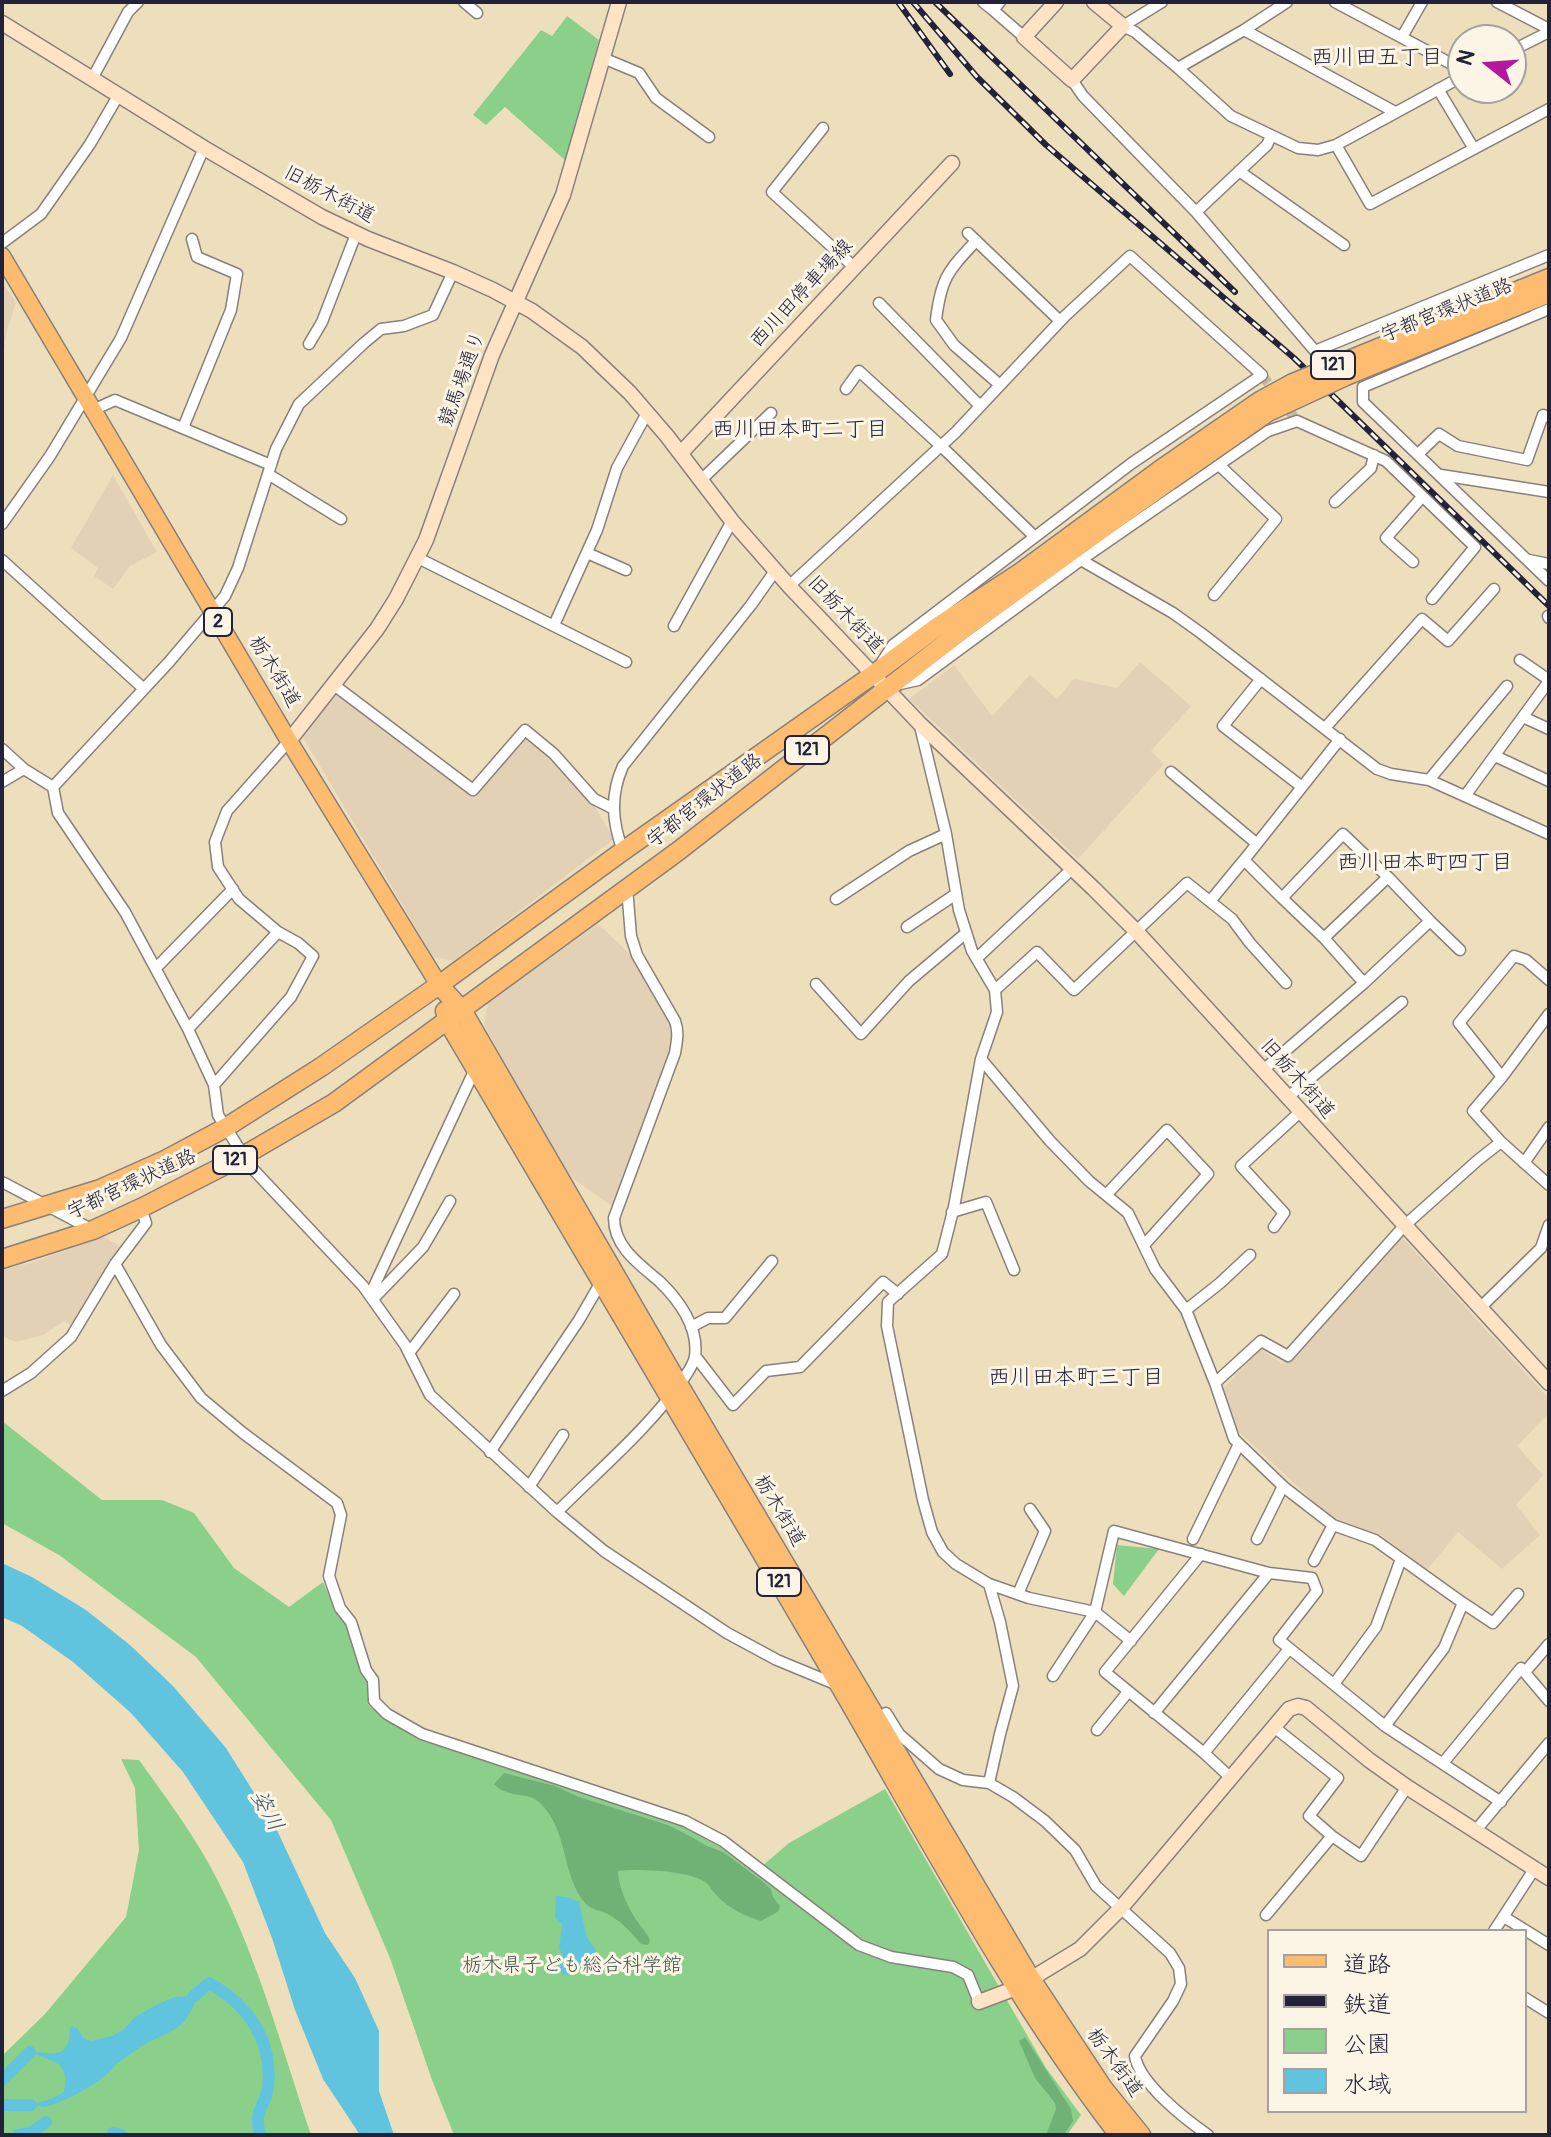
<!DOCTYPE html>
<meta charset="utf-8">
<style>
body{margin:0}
#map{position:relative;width:1551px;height:2137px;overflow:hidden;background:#eddfbc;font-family:Pangolin,"Klee One",sans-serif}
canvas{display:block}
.frame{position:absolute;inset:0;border:4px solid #22223b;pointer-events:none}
.legend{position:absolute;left:1267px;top:1929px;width:260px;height:184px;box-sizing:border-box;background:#fcf5e5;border:2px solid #a5a1a1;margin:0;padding:10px 14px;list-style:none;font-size:24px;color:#22223b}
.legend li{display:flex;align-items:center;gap:16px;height:40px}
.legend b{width:40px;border:2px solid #a5a1a1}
.north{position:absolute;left:1447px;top:24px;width:80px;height:80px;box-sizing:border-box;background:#fcf5e5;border:2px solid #a5a1a1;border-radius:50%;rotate:287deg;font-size:22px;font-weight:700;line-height:32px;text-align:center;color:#22223b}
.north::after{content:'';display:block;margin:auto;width:28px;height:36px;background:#b5179e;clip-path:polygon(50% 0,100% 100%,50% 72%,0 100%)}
</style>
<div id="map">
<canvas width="1551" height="2137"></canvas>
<div class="frame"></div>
<ul class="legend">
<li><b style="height:10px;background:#fdbc6f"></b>道路</li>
<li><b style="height:10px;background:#22223b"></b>鉄道</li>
<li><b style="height:22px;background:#8bd08a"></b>公園</li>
<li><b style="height:22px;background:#61c4df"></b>水域</li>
</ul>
<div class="north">N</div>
</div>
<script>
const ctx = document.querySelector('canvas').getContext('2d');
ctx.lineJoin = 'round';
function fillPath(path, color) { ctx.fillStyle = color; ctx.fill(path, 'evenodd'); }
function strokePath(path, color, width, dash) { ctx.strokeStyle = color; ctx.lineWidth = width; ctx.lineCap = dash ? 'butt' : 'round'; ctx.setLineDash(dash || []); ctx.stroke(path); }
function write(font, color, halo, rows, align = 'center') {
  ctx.font = font + ' Pangolin,"Klee One",sans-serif'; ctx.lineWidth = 6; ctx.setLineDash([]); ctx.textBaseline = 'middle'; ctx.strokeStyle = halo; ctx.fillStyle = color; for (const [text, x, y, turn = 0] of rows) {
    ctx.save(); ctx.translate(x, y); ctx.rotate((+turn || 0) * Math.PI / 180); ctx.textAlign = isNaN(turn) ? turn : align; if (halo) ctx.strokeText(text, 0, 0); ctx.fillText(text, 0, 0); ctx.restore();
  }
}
fillPath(new Path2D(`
 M2 281 16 303 7 330 2 361Z
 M113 475 157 552 130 566 113 589 94 576 98 568 71 548Z
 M1140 662 1191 706 1151 751 1164 764 1078 859 909 699 954 665 992 716 1030 675 1057 699 1074 679 1117 688Z
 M338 690 472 794 523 735 530 737 587 794 614 839 454 961 433 957 303 737Z
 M598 924 633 957 674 1025 670 1056 613 1207 564 1172 484 1025 488 1002Z
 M104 1237 120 1246 72 1326 64 1321 43 1335 16 1342 2 1336V1270L27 1264Z
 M1402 1237 1549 1399V1413L1517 1446 1543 1475 1516 1505 1540 1535 1502 1569 1458 1532 1427 1570 1381 1535 1335 1521 1237 1430 1220 1392 1260 1349 1283 1364Z`), '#e3d1b5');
fillPath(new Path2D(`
 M567 16 599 40 566 161 505 107 486 125 473 115 541 30 552 36Z
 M2 1421 102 1500H162L194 1513 234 1568 289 1607 323 1582 338 1615 348 1625 363 1673 369 1684 368 1705 389 1722 419 1740 556 1782 684 1827 720 1847 755 1872 789 1843 885 1789 1046 2068 1081 2115 1067 2135H454L432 2080 390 1958 331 1820 196 1657 59 1555 2 1523Z
 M1117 1545 1159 1549 1124 1596 1113 1584Z
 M121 1759 139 1760C168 1800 197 1839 219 1883 259 1963 283 2051 311 2135H2V2056L45 2014 126 1917 139 1850 135 1788Z`), '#8bd08a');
fillPath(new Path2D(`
 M504 1773 555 1786 579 1797 668 1825 686 1834 707 1846 723 1852 762 1881 771 1889 773 1897 780 1906 779 1911 761 1921C745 1916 730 1909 718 1897 713 1892 710 1886 705 1882 692 1871 636 1868 618 1871 618 1885 627 1906 635 1918 640 1926 646 1931 650 1940L648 1945 641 1944C631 1932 622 1922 608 1914 601 1911 592 1910 586 1904 561 1877 569 1829 539 1802 529 1793 516 1797 504 1791 500 1790 497 1787 494 1784Z
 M1025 2037 1071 2109 1073 2121 1064 2135H1046L1056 2109 1055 2103 1035 2078 1019 2041Z`), '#70b276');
fillPath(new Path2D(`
 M2 1563 32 1577 86 1610 130 1645 173 1686 226 1748 275 1826 325 1933 355 1978 379 2031V2091L394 2135H360L323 2079 295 2010 272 1938 243 1862 183 1772 130 1712 73 1662 22 1626 2 1617Z
 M556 1896 567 1897 579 1902 587 1938 596 1950V1961L589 1965H577L569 1975 561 1974 559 1967 563 1956 559 1948 562 1924 555 1918Z
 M187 1996 193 1997 195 2002C183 2033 168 2031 142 2046 132 2052 124 2059 115 2065 107 2080 62 2104 44 2107 43 2107 32 2105 31 2105L53 2098 64 2092C70 2059 53 2063 30 2052 42 2051 61 2059 67 2045 70 2040 69 2032 71 2025L78 2029 83 2038 91 2041 112 2036 123 2030 135 2017 158 2004 175 1997Z`), '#61c4df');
strokePath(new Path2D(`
 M193 1997 209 1983C248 2005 273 2040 268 2087 265 2109 253 2108 260 2135
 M2 2080 30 2052
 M2 2105H31
 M113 2133 121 2135
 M18 2135 31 2133 46 2122`), '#61c4df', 12);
strokePath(new Path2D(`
 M1326 346 1370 384
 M1262 375 1297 421`), '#c4b9a2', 10, [10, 5]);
const street = new Path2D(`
 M464 2 477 13
 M983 2 993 10 1000 2
 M1162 2 1123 26 1135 32 1178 68 1231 116 1298 148 1318 150 1336 145 1463 76
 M1335 2 1463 70
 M1497 2 1549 29
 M993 10 1024 37
 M1244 30 1287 2
 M1402 37 1422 2
 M1511 51 1549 32
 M603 58 639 73 656 98 709 137
 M1178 68 1244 30 1395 112
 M92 79 128 12 138 2
 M1072 80 1083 96 1196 212 1315 351 1549 255
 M1438 89 1474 149
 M823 128 772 192 854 267
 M1336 145 1370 204 1549 109
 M1239 171 1344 245
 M1196 212 1267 145 1271 136
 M968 233 1060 321
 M976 241C948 271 941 278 936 320L954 345 1000 385
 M2 243 41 214 90 144 118 96
 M879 303 980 406
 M1549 309 1363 387V402L1549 581
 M309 344 322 322 356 234
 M846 389 859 371 941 446 1035 537
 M93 410 115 400 271 465
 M183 428 231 310 237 274 197 257 192 239
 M1418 454 1439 434 1458 446 1527 460 1543 415 1549 417
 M268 474 341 519
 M1441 475 1549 492
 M701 480 771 413
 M1335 502 1371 468 1374 455
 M2 524 50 456 121 338 204 148
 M587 553 626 570
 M418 558 626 662
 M2 560 144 689
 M1081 560 1173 613 1201 633 1377 769 1391 774 1429 780 1549 834
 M1529 560 1549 564
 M1413 562 1386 538 1422 497
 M789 586 956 432 1065 316 1130 256 1262 375 1132 463 893 645 882 662
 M1214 595 1276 519 1219 465
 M1548 616 1549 618
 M554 625 597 530 617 468 647 413
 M674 626 732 521
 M1520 660 1549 680
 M1261 679 1223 726 1302 787 1244 860 1282 898
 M900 684 918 680 1081 560 1268 431 1297 421 1386 461 1475 547 1432 599
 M334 685 473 790 525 730 554 754 594 799 614 809
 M1523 717 1549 729
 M920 726 946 834 959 910 972 951 995 990 997 1012 981 1059 954 1207 942 1254 888 1302 887 1326 923 1500 932 1532 943 1552 956 1564 989 1584 1029 1598 1095 1612 1131 1641
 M1325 728 1422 619 1448 641 1494 589
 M2 749 24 769 53 787 58 813 125 912 188 1029 214 1085 218 1115 250 1166 363 1286 405 1345 430 1395 557 1512 604 1551 727 1633 777 1660 835 1684
 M1495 756 1549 781
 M1171 772 1256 843
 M1429 780 1507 686
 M2 782 24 769
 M53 787 169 662 225 596 238 568 276 449 299 404 364 343 381 329 404 326 433 315 453 272
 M1302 787 1340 739
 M1465 796 1549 681
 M623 851C612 822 610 795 623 766L751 605 775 571
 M836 899 909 851 946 834
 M1211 900 1244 860
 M1430 921 1460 950
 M907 927 956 894
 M1324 938 1388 877
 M977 958 1073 868
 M156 968 233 889
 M816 984 861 1034 909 981 966 933
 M995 990 1037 952 1074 990 1187 883 1232 919 1250 943 1286 983
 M188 1029 278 932
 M981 1059 1050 1141 1089 1181 1128 1213 1155 1269 1186 1310 1215 1383 1234 1439 1285 1488 1333 1525 1375 1540 1463 1603 1444 1648 1385 1726
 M1262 1071 1364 983 1430 921 1388 877 1343 834 1282 898 1324 938 1364 983
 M1502 1077 1459 1023 1514 956 1526 960 1549 980
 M214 1085 291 997 313 956 298 943 278 932 239 899 218 867 215 842 227 811 289 741
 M1288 1097 1402 1002
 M1501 1142 1473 1111 1502 1077 1549 1014
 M1524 1163 1549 1127
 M2 1182 91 1229
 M1107 1194 1167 1130 1208 1174 1145 1244
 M141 1208 146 1223 115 1264 161 1345 201 1398 243 1433 337 1503 341 1515 329 1576 340 1608 351 1622 366 1670 373 1680 374 1701 387 1714 422 1734 685 1821 723 1841 859 1945 891 1957 953 1967 968 1975 979 2002
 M952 1212 986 1202 1014 1270
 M1274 1227 1284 1213 1241 1166 1300 1112
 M370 1295 475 1069
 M373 1299 423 1247 450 1201
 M1480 1308 1541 1248 1549 1225
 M1186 1310 1220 1283 1250 1255
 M691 1327 708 1318H725L772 1261
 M409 1353 454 1294
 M696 1357 733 1405 766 1371 800 1367 883 1282 898 1294
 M1215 1383 1261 1341 1288 1356 1404 1226 1478 1160 1501 1142 1549 1185
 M2 1391 31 1373 71 1337 115 1264
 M490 1452 579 1320 601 1282
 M529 1487 563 1435
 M557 1512C600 1469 649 1428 684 1378 688 1372 694 1364 695 1356 699 1327 678 1299 659 1281 639 1264 614 1247 614 1218L675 1053C677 1041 679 1032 675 1021L637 955 631 936 627 888
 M1193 1539 1239 1444
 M1257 1539 1283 1486
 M1201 1554 1105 1672 1204 1753 1231 1778
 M1314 1561 1333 1525
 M1018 1594 1045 1531 1030 1509
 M1463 1603 1493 1623 1518 1594
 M1525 1672 1549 1644
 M1053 1676 1095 1612 1114 1531 1269 1573 1312 1578 1317 1591 1279 1640 1385 1726 1501 1802
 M1334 1684 1376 1627 1401 1559
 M886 1713 899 1734 939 1769 963 1780 989 1783 1013 1797 1045 1821 1075 1850 1096 1886 1170 1953 1179 1968 1181 1984 1173 2001 1135 2056C1139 2083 1185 2119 1208 2135
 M1154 1713 1269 1573
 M1274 1727 1338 1778 1309 1816 1332 1836 1361 1856 1407 1787
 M1097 1730 1128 1692
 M1204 1753 1289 1649
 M1443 1763 1521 1668 1549 1701
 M989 1783 1000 1734 1013 1686 1000 1622 989 1584
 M1476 1830 1549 1743
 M1266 1915 1332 1836
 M1504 1917 1549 1945
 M1494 1931 1535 1868
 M1525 1998 1549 2013`);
const secondary = new Path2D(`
 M1056 2 1024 37 1072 80 1123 26 1094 2
 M2 23 204 148 322 217 368 239 453 272 493 290 532 311 582 347 630 393 667 436 732 521 789 586 920 724 1094 889 1136 931 1549 1383
 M681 453 952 163
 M289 741 377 629 396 599 426 540 492 355 563 195 619 2
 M979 2002 1016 1988 1080 1949 1121 1908 1289 1709 1298 1706 1306 1708 1369 1760 1407 1787 1549 1878`);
const primary = new Path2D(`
 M2 256 289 741 439 985`);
const highway = new Path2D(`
 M1522 289 1549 278
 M1527 302 1549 293
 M439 985 462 1010 679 1385 1031 1979 1103 2088 1141 2135
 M445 1011 448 1022C578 1243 710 1464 840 1686 929 1838 1011 1996 1119 2135
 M2 1219 100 1189 165 1160 225 1128 321 1067 439 985 623 851 874 674 937 627 1021 572 1160 470
 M2 1259 93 1230 141 1208 243 1156 334 1103 677 852 965 628 1169 481`);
strokePath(street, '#88807c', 13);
strokePath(secondary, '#88807c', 17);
strokePath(primary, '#88807c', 19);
strokePath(highway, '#88807c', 21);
strokePath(street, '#fff', 10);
strokePath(secondary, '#fee4c5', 14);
strokePath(primary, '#fdbc6f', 16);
strokePath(highway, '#fdbc6f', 18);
const rail = new Path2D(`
 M898 2 950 74
 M913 2 977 77 1046 145 1294 358 1549 606
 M935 2 1235 292`);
strokePath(rail, '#22223b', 6);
strokePath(rail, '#fcf5e5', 3, [9]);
const highwayBridge = new Path2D(`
 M1160 470 1260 401 1293 383 1522 289
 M1169 481 1268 412 1346 376 1527 302`);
strokePath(highwayBridge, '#88807c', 21, []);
strokePath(highwayBridge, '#fdbc6f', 18);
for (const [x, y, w] of [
 [1333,365,44],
 [218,622,28],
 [807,750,44],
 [235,1160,44],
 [779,1582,44]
]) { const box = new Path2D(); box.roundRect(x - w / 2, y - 14, w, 28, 6); ctx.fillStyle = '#fcf5e5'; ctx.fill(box); strokePath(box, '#22223b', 2); }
write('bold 18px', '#22223b', null, [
 ["121",1333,365],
 ["2",218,622],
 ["121",807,750],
 ["121",235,1160],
 ["121",779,1582]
]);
write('20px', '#22223b', '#fcf5e5', [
 ["旧栃木街道",329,195,28],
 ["西川田停車場線",802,294,-47],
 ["宇都宮環状道路",1447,311,-22],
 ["競馬場通り",463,379,-70],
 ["旧栃木街道",845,615,46],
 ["栃木街道",274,672,59],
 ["宇都宮環状道路",705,801,-38],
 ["旧栃木街道",1297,1079,48],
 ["宇都宮環状道路",132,1185,-25],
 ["栃木街道",779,1511,59],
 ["栃木街道",1114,2063,54]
]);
write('20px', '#425653', '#fcf5e5', [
 ["栃木県子ども総合科学館",572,1966]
]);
write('22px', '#22223b', '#fcf5e5', [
 ["西川田五丁目",1377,58],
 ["西川田本町二丁目",800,430],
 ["西川田本町四丁目",1425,863],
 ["西川田本町三丁目",1076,1378]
]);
write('italic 22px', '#385b74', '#fcf5e5', [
 ["姿川",266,1811,62]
]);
</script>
